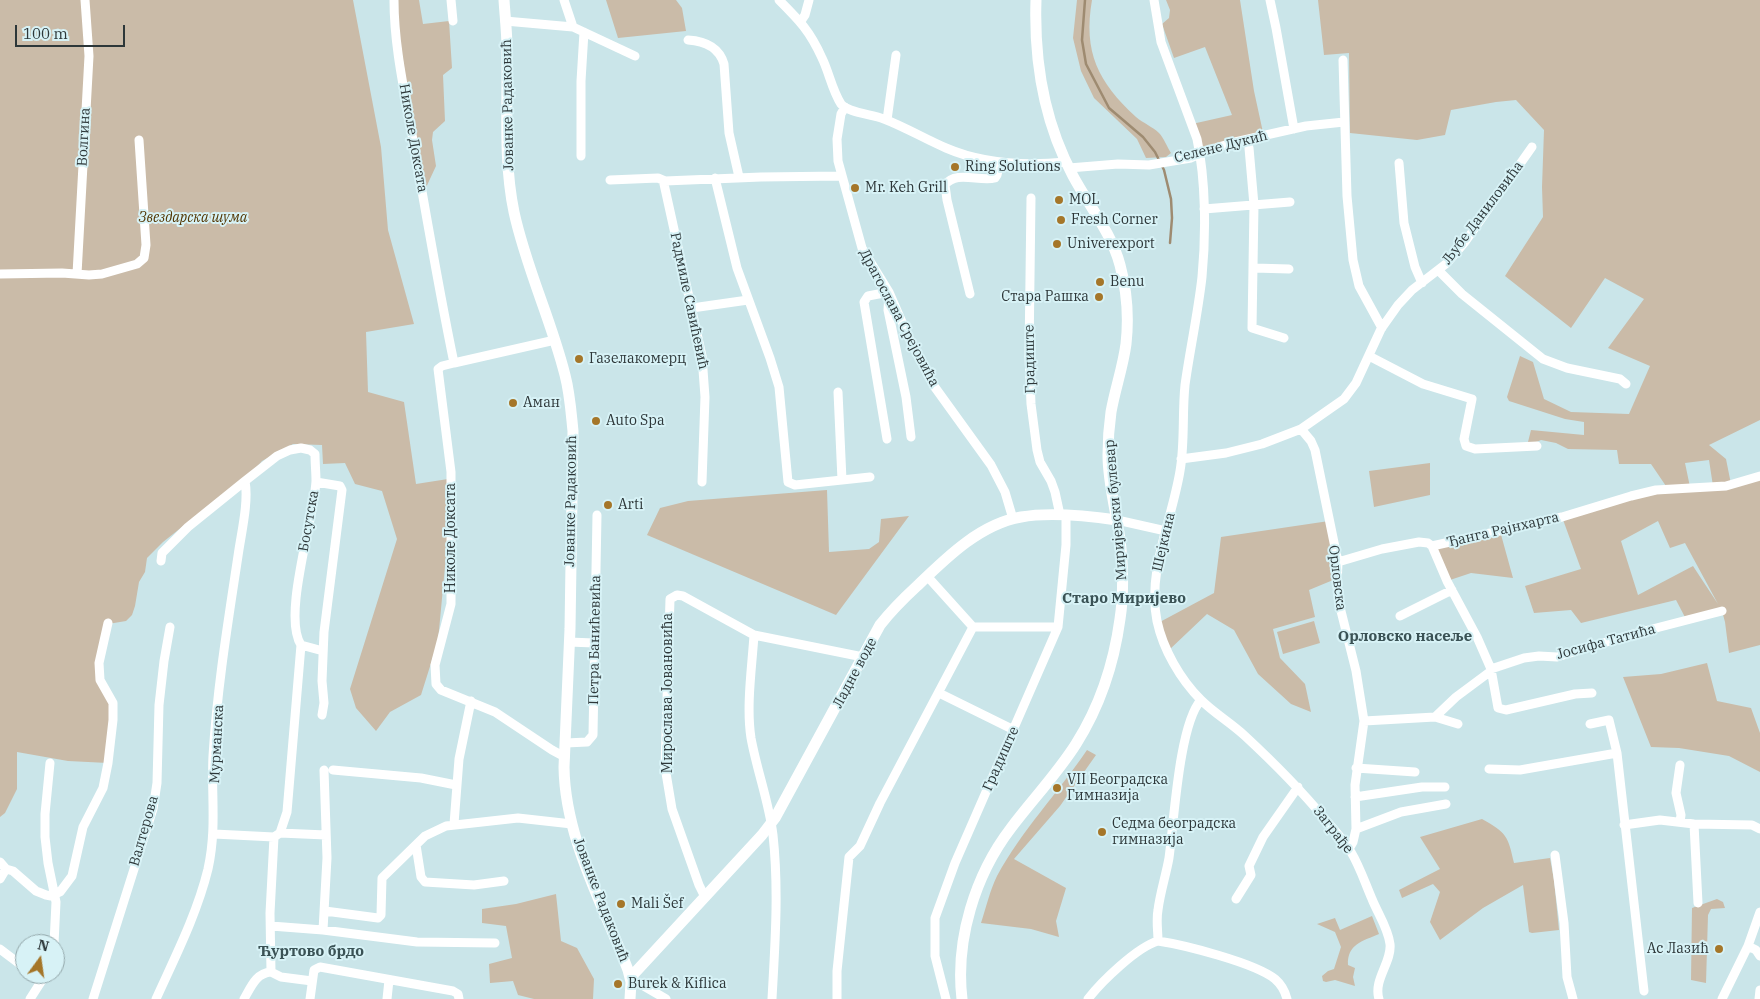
<!DOCTYPE html>
<meta charset="utf-8">
<style>
body{margin:0}
#map{position:relative;width:1760px;height:999px;overflow:hidden;background:#cae5e9;font-family:"IBM Plex Serif",serif}
canvas{display:block}
.north{position:absolute;left:15px;top:934px;width:50px;height:50px;box-sizing:border-box;background:#d7f2f6;border:1px solid #93a7aa;border-radius:50%;rotate:14deg;font-size:14px;font-weight:700;line-height:20px;text-align:center;color:#2d3739}
.north::after{content:'';display:block;margin:auto;width:18px;height:22px;background:#a57629;clip-path:polygon(50% 0,100% 100%,50% 72%,0 100%)}
.scale{position:absolute;left:15px;top:25px;width:110px;height:22px;box-sizing:border-box;border:2px solid #2d3739;border-top:0;padding-left:6px;font-size:15px;line-height:18px;white-space:nowrap;color:#2d3739;-webkit-text-stroke:4px #d7f2f6;paint-order:stroke}
</style>
<div id="map">
<canvas width="1760" height="999"></canvas>
<div class="north">N</div>
<div class="scale">100 m</div>
</div>
<script>
const ctx = document.querySelector('canvas').getContext('2d');
ctx.lineJoin = 'round';
function fillPath(path, color) { ctx.fillStyle = color; ctx.fill(path, 'evenodd'); }
function strokePath(path, color, width, dash) { ctx.strokeStyle = color; ctx.lineWidth = width; ctx.lineCap = dash ? 'butt' : 'round'; ctx.setLineDash(dash || []); ctx.stroke(path); }
function write(font, color, halo, rows, align = 'center') {
  ctx.font = font + ' "IBM Plex Serif",serif'; ctx.lineWidth = 4; ctx.setLineDash([]); ctx.textBaseline = 'middle'; ctx.strokeStyle = halo; ctx.fillStyle = color; for (const [text, x, y, turn = 0] of rows) {
    ctx.save(); ctx.translate(x, y); ctx.rotate((+turn || 0) * Math.PI / 180); ctx.textAlign = isNaN(turn) ? turn : align; if (halo) ctx.strokeText(text, 0, 0); ctx.fillText(text, 0, 0); ctx.restore();
  }
}
fillPath(new Path2D(`
 M0 0H353L381 147 388 230 414 324 366 332 368 392 404 402 416 484 448 479 447 545 438 641 421 695 390 712 376 731 356 708 350 689 397 539 382 491 355 484 345 463 323 464 322 445 293 444 262 461 254 470 163 542 147 558 145 572 139 582 135 606 132 615 126 621 108 624 100 674 112 700 108 763 68 761 17 752V789L5 813 0 817Z
 M394 0H419L423 24 449 21 452 68 443 75 445 121 433 132 432 140 436 166 423 194Z
 M606 0H676L682 8 686 31 618 38Z
 M1077 0H1092C1083 52 1098 82 1136 117 1143 123 1153 127 1159 133 1164 138 1167 147 1171 153L1166 157 1146 158 1137 139 1094 98 1081 71 1073 38Z
 M1166 0H1240L1254 91 1264 137 1200 155 1192 124 1232 115 1205 47 1174 58 1162 24 1169 18 1170 10Z
 M1286 0H1760V420L1709 445 1726 459 1731 484 1760 476V645L1729 653 1725 622 1722 611 1687 621 1676 600 1581 623 1571 610 1534 613 1525 586 1581 569 1562 517 1668 489 1651 464H1619L1617 450 1568 449 1556 443 1541 440 1527 446 1531 430 1584 435V422L1565 419 1509 401 1507 397 1520 356 1533 362 1544 399 1571 412 1629 414 1650 366 1608 348 1644 299 1605 278 1571 328 1505 276 1543 217 1542 187 1544 130 1516 100 1496 102 1451 110 1445 135 1417 140 1350 133 1349 53 1324 55 1318 0ZM1709 460 1713 486 1690 487 1685 463ZM1658 521 1670 548 1685 543 1718 604 1693 566 1638 595 1621 541Z
 M1430 463V495L1374 507 1369 471Z
 M827 490 829 552 869 549 879 542 881 519 909 516 836 615 647 535 660 508 688 501Z
 M1329 521 1338 578 1309 590 1315 617 1273 629 1280 658 1305 684 1311 712 1291 704 1258 674 1234 630 1207 614 1168 651 1158 623 1214 593 1221 537Z
 M1500 531 1513 578 1471 573 1447 581 1432 546Z
 M1314 621 1320 643 1283 654 1277 632Z
 M1707 663 1717 701 1751 708 1760 733V772L1729 756 1679 748 1651 747 1623 677 1661 674Z
 M1087 750 1096 755 1060 806 1014 859 1066 888 1056 921 1059 937 1031 929 981 923C986 908 990 890 997 876 1022 830 1058 793 1087 750Z
 M1482 819C1507 833 1508 836 1514 863L1550 858 1554 880 1559 930 1532 933 1529 932 1523 885 1483 908 1440 940 1430 922 1440 892 1433 884 1402 898 1399 890 1440 869 1420 837Z
 M556 894 561 941 577 948 594 979 593 999H534L518 995 513 981 490 983 489 964 512 958 506 926 482 923V909L516 904Z
 M1717 899 1723 902 1725 908 1711 909 1708 915 1706 983 1691 980 1692 908Z
 M1372 916 1379 934C1363 941 1347 944 1348 965L1355 968 1353 977 1355 986 1335 980 1326 982 1323 981 1322 976 1328 971 1334 969 1341 947 1335 932 1317 924 1335 918 1340 930Z`), '#cabba8');
strokePath(new Path2D(`
 M1085 0 1082 40 1086 64 1109 108 1143 137 1155 152 1164 170 1171 199 1172 218 1170 243`), '#9e8b71', 2.5);
strokePath(new Path2D(`
 M394 0C394 49 406 98 414 146 427 219 439 291 454 363L442 366 438 369 451 472V604L435 665 436 684 441 690 495 712 552 750 565 757
 M451 0 453 21
 M564 0 573 27
 M779 0C799 20 810 31 822 58 829 72 832 90 841 104 848 113 872 114 884 119 905 127 925 139 946 148 983 164 1026 166 1066 162
 M1154 0 1161 42 1197 139C1206 181 1206 235 1202 277 1198 313 1190 349 1185 385 1182 414 1185 443 1180 471 1172 520 1147 571 1157 621 1163 649 1180 679 1201 700 1214 713 1231 723 1245 736 1273 762 1300 789 1324 818 1334 829 1343 839 1351 852 1360 867 1365 883 1372 899 1378 914 1388 928 1390 944 1392 962 1373 980 1379 999
 M1270 0 1276 28 1294 129
 M505 21 573 27 635 56
 M801 21 805 15 809 0
 M688 40C704 41 719 47 724 64L729 133 739 177
 M1343 60 1347 196 1353 260 1359 286 1382 328
 M845 107 841 114 837 139 838 161 862 248 889 292 909 338 934 386 991 465 1005 492 1013 519
 M887 120 896 55
 M1249 148 1254 205 1252 328 1284 338
 M581 156V81L584 32
 M1399 163 1404 223 1415 267 1422 283
 M1069 168 1118 164 1149 165 1191 158 1209 150 1235 142 1306 126 1344 122
 M715 178 737 268 770 358 779 387 788 482 795 485 870 477
 M610 180 658 178 665 181 761 177 841 176
 M665 181 664 184 702 356 705 397 702 482
 M1031 198 1029 356 1031 404 1037 450 1040 462 1051 481 1055 492 1060 515
 M1204 209 1290 202
 M1254 268 1289 269
 M1439 271 1462 294 1543 359 1567 368 1620 379 1626 384
 M0 274 62 273 89 275 102 274 137 264 144 258 146 245 139 140
 M77 274 89 56 85 0
 M970 294 947 200 945 185C956 170 979 182 995 178L997 175 1000 162
 M692 308 748 300
 M1369 356 1423 384 1472 399 1464 439 1466 446 1475 449 1537 446
 M454 363 555 340
 M838 392 842 480
 M1301 429 1311 441 1315 450 1338 562 1337 586 1339 603 1356 671 1364 721 1355 785 1356 829 1353 842 1349 849
 M887 439 864 302 868 296 889 292 888 310 906 397 911 437
 M1181 459 1226 453 1262 444 1301 429 1344 399 1356 383 1381 329 1398 305 1412 290 1447 263 1465 242 1532 147
 M316 482 340 486 342 490 324 632 322 681 324 703 322 715
 M1117 520 1166 531
 M1432 546 1447 581 1477 637 1491 669 1498 708 1506 710 1575 694 1592 693
 M161 561 162 553 188 527 245 481 277 456 290 450 301 448 310 450 315 454C315 463 316 473 316 481 314 520 282 616 301 645
 M1338 562 1382 549 1419 542 1428 543 1432 546 1562 517 1631 496 1656 490 1726 486 1760 476
 M927 576 973 627H1058
 M1400 616 1452 590
 M754 635C752 667 746 706 751 738 757 771 769 802 773 835 779 890 775 944 772 999
 M569 642 594 643
 M301 645 323 651
 M1491 669 1524 658 1539 656 1557 657 1633 634 1722 611
 M939 693 1014 730
 M1435 717 1456 697 1491 671
 M1364 721 1435 717 1458 724
 M1590 724 1609 720 1617 753 1644 991
 M566 743 587 742 593 735 597 515
 M50 763 45 814V837L48 863 56 902 54 944
 M1680 765 1676 793 1681 815 1680 822
 M1356 768 1415 772
 M1489 769 1520 770 1617 753
 M333 770 421 778 456 785
 M1355 797 1422 787H1445
 M454 824 459 759 471 701
 M1694 824 1698 903
 M1624 825 1660 820 1694 824 1752 825 1760 829
 M1356 829 1401 812 1446 804
 M280 833 326 835
 M214 834 274 837
 M274 837 280 833 287 812 301 645
 M416 845 421 877 425 882 474 885 504 881
 M1555 855 1564 923 1567 977 1573 999
 M0 862 6 869 13 871 36 891 46 895 51 896 60 892 72 876 83 827 103 788 108 763 113 720V703L100 680 99 663 108 623
 M0 879 6 869
 M705 897 699 885 672 809 665 767 670 599 677 595 683 596 754 635 863 657
 M1236 899 1251 875 1249 866 1263 837 1298 787
 M325 911 378 918 381 915 382 878 425 836 446 826 518 818 572 824
 M271 926 323 930 417 942 495 943
 M323 930 327 858 324 770
 M1158 941C1158 931 1156 920 1158 910 1160 893 1166 875 1169 858 1174 822 1179 724 1201 700
 M1158 941C1185 945 1255 963 1275 979 1282 985 1285 991 1287 999
 M1748 946 1756 950 1760 956
 M0 949 25 968
 M271 972 270 913 274 837
 M271 972 281 977 312 981
 M630 978 666 999
 M30 999 46 974
 M93 999 153 809 157 783 159 705 164 661 170 627
 M156 999C175 957 197 914 208 869 217 828 211 795 213 756 217 689 228 622 238 556 241 534 249 502 245 481
 M244 999C251 987 256 973 271 972
 M310 999 314 970 320 967 453 991 458 994 459 999
 M387 999 389 980
 M837 999V971L849 857 860 846 880 803 973 627
 M946 999 935 956V918L955 863 1058 627 1066 545V516
 M1088 999C1101 982 1137 947 1158 941
 M1722 999 1748 946 1760 912
 M1759 999 1760 990`), '#fff', 9);
strokePath(new Path2D(`
 M504 0C505 16 507 33 507 49 508 103 503 159 514 212 526 268 551 319 565 375 570 394 571 412 573 431L570 629 564 767C565 839 603 904 628 970L631 982 630 999
 M630 978 762 835 775 818 880 625C891 611 904 598 917 586 946 558 980 524 1021 517 1049 512 1089 516 1117 520
 M962 999C955 940 975 875 1011 828 1032 800 1057 774 1076 744 1100 706 1114 663 1120 619 1124 593 1123 566 1120 539 1116 511 1108 483 1108 455 1108 440 1109 426 1111 412 1115 389 1123 367 1126 344 1129 317 1127 291 1120 265 1112 234 1088 204 1073 176 1044 122 1034 60 1036 0`), '#fff', 11);
for (const [x, y, r, color] of [
 [955,167,5,"#a57629"],
 [855,188,5,"#a57629"],
 [1059,200,5,"#a57629"],
 [1061,220,5,"#a57629"],
 [1057,244,5,"#a57629"],
 [1100,282,5,"#a57629"],
 [1099,297,5,"#a57629"],
 [579,359,5,"#a57629"],
 [513,403,5,"#a57629"],
 [596,421,5,"#a57629"],
 [608,505,5,"#a57629"],
 [1057,788,5,"#a57629"],
 [1102,832,5,"#a57629"],
 [621,904,5,"#a57629"],
 [1719,949,5,"#a57629"],
 [618,984,5,"#a57629"]
]) { const dot = new Path2D(); dot.arc(x, y, r, 0, 2 * Math.PI); ctx.fillStyle = color; ctx.fill(dot); strokePath(dot, '#d7f2f6', 2); }
write('14px', '#2d3739', '#d7f2f6', [
 ["Јованке Радаковић",508,105,-91],
 ["Волгина",84,137,-87],
 ["Николе Доксата",413,138,80],
 ["Селене Дукић",1221,147,-14],
 ["Љубе Даниловића",1483,213,-53],
 ["Радмиле Савићевић",689,301,78],
 ["Драгослава Срејовића",899,318,62],
 ["Градиште",1030,359,-91],
 ["Јованке Радаковић",571,501,-89],
 ["Миријевски булевар",1116,510,-95],
 ["Босутска",309,521,-80],
 ["Ђанга Рајнхарта",1503,530,-13],
 ["Николе Доксата",451,538,-90],
 ["Шејкина",1164,542,-77],
 ["Орловска",1337,578,83],
 ["Петра Банићевића",595,640,-89],
 ["Јосифа Татића",1606,642,-15],
 ["Ладне воде",855,673,-62],
 ["Мирослава Јовановића",668,693,-90],
 ["Мурманска",217,744,-87],
 ["Градиште",1001,759,-66],
 ["Заграђе",1333,830,52],
 ["Валтерова",144,831,-74],
 ["Јованке Радаковић",601,900,69]
]);
write('14px', '#2d3739', '#d7f2f6', [
 ["Ring Solutions",965,167],
 ["Mr. Keh Grill",865,188],
 ["MOL",1069,200],
 ["Fresh Corner",1071,220],
 ["Univerexport",1067,244],
 ["Benu",1110,282],
 ["Стара Рашка",1089,297,"right"],
 ["Газелакомерц",589,359],
 ["Аман",523,403],
 ["Auto Spa",606,421],
 ["Arti",618,505],
 ["VII Београдска",1067,780],
 ["Гимназија",1067,796],
 ["Седма београдска",1112,824],
 ["гимназија",1112,840],
 ["Mali Šef",631,904],
 ["Ас Лазић",1709,949,"right"],
 ["Burek & Kiflica",628,984]
], 'left');
write('italic 14px', '#533603', '#d7f2f6', [
 ["Звездарска шума",193,218]
]);
write('bold 15px', '#3a5255', '#d7f2f6', [
 ["Старо Миријево",1124,599],
 ["Орловско насеље",1405,637],
 ["Ћуртово брдо",311,952]
]);
</script>
